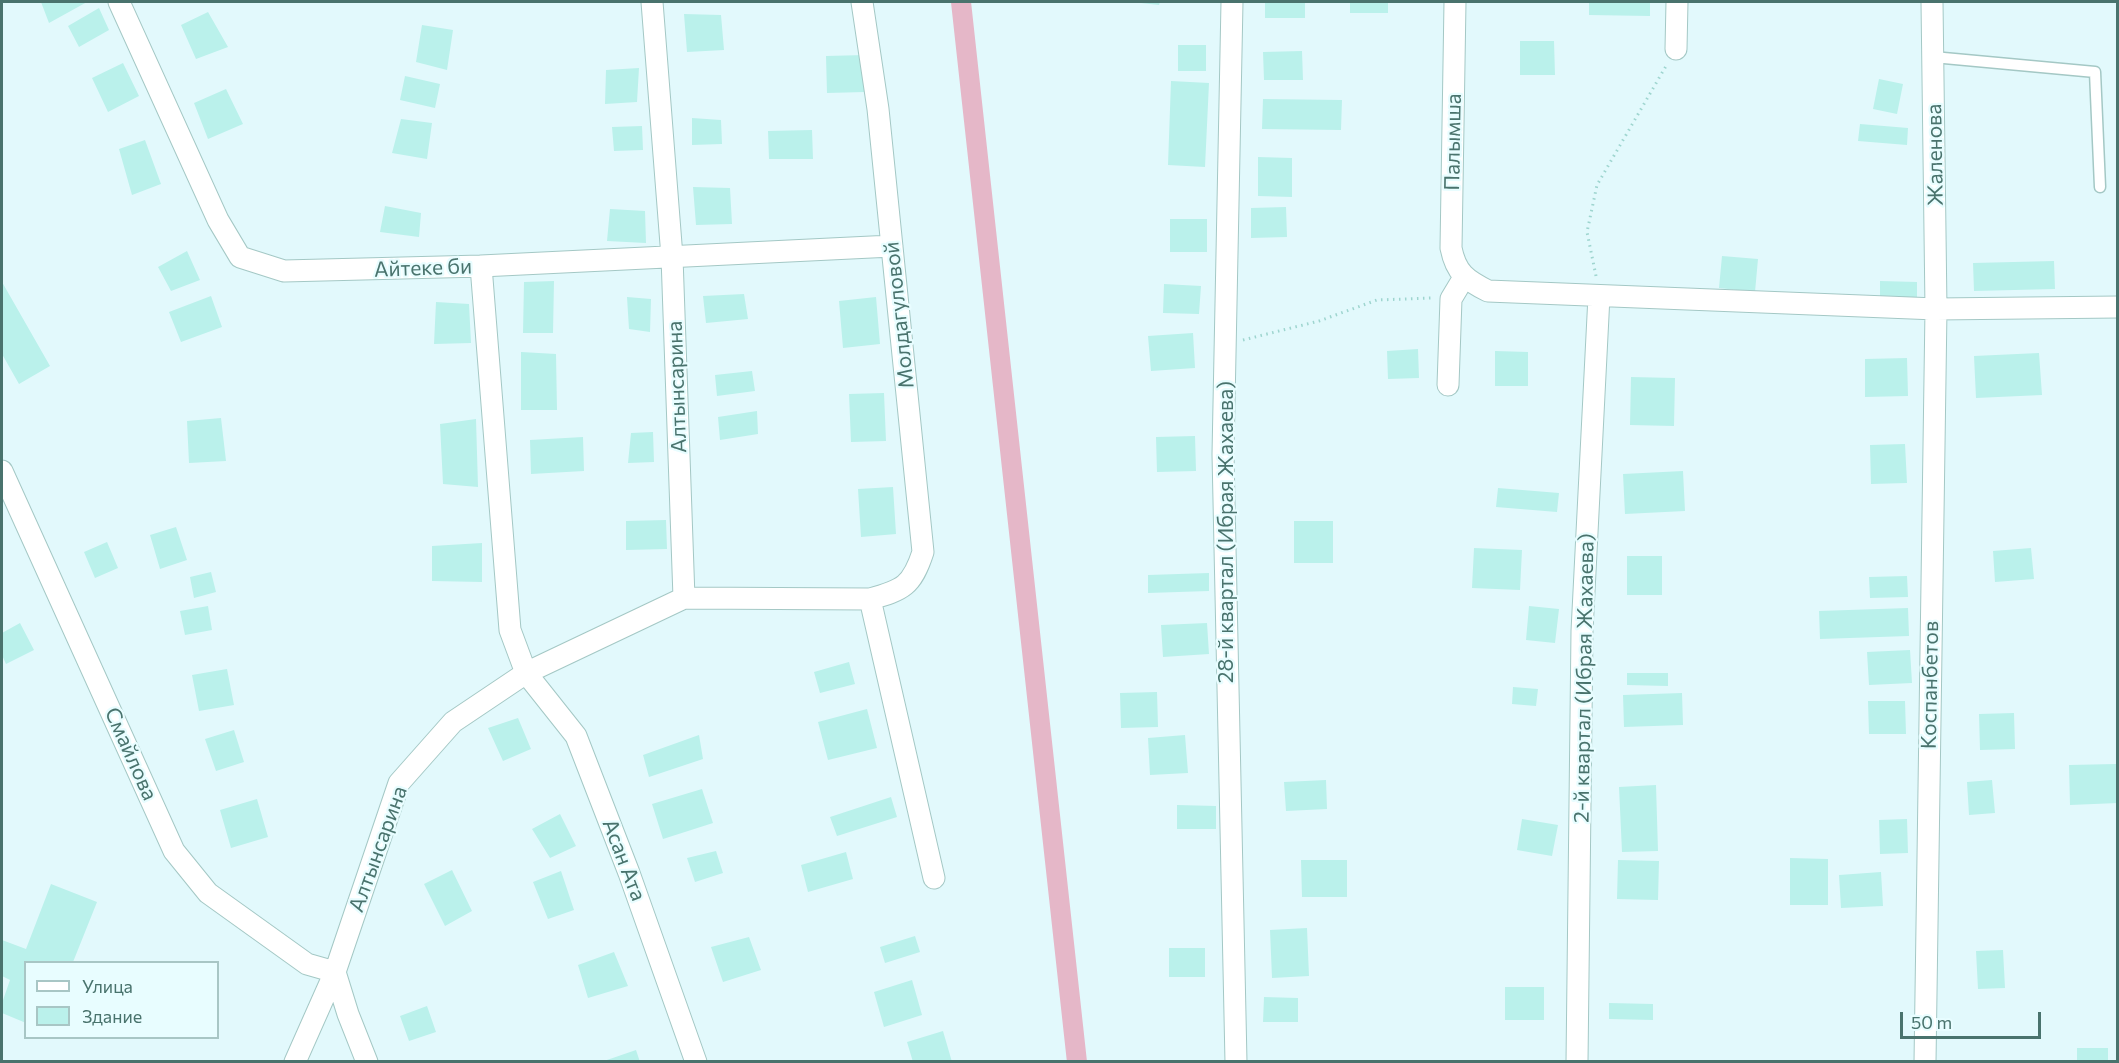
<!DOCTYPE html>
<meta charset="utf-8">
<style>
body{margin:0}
#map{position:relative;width:2119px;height:1063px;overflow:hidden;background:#e2f9fc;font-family:Commissioner,sans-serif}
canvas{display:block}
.frame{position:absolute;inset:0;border:3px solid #49736d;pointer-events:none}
.legend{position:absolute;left:24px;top:961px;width:195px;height:78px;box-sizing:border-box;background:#e8fdff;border:2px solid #a8c6c5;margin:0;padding:8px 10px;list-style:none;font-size:18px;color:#49736d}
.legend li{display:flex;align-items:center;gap:12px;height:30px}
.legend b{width:30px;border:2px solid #a8c6c5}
.scale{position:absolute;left:1900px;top:1012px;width:141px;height:27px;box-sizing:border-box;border:3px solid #49736d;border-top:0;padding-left:8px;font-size:18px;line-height:21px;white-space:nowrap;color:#49736d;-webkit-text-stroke:4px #e8fdff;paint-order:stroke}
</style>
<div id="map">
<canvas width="2119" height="1063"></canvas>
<div class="frame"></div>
<ul class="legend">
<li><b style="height:8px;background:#fff"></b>Улица</li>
<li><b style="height:16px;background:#baf1eb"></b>Здание</li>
</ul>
<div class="scale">50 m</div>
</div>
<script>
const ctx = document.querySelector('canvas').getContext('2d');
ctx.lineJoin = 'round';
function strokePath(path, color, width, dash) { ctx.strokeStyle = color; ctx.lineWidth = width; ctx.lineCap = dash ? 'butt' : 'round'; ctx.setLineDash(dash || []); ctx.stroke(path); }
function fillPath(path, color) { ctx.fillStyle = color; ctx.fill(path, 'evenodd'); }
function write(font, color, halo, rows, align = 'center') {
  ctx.font = font + ' Commissioner,sans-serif'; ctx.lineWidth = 4.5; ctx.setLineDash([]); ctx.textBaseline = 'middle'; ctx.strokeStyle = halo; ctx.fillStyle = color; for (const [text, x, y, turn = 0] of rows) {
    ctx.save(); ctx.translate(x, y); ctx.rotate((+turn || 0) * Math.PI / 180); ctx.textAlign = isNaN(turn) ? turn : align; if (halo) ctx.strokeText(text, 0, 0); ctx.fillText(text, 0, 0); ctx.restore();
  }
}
strokePath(new Path2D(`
 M961 2 1077 1062`), '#e5b7c8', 20);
fillPath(new Path2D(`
 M41 2H87L49 23Z
 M1132 2H1160L1159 5Z
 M1265 2H1305V18H1265Z
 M1350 2H1388V13H1350Z
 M1589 2H1650V16L1589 15Z
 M99 8 109 30 79 47 68 26Z
 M208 12 228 47 196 59 181 25Z
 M684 14 721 15 724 50 687 52Z
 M422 25 453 30 447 70 416 62Z
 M1520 41H1554L1555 75H1520Z
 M1178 45H1206V71H1178Z
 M1302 51 1303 80H1264L1263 52Z
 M865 55V92L827 93 826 56Z
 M123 63 139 96 108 112 92 78Z
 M639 68 637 102 605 104 606 70Z
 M405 76 440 84 435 108 400 100Z
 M1879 79 1903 84 1897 114 1873 109Z
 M1171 81 1209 83 1205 167 1168 165Z
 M226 89 243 124 208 139 194 103Z
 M1263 99 1342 100 1341 130 1262 129Z
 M692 118 721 120 722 144 692 145Z
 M401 119 432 123 427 159 392 153Z
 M1860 124 1908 128 1907 145 1858 141Z
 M642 126 643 150 614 151 612 127Z
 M812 130 813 159H769L768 131Z
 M145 140 161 184 132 195 119 149Z
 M1258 157 1292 158V197L1258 196Z
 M693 187 730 188 732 224 696 225Z
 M385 206 421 213 419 237 380 232Z
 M1286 207 1287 237 1251 238V208Z
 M610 209 645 211 646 243 607 241Z
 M1170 219H1207V252H1170Z
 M187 251 200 280 171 291 158 267Z
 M1722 256 1758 259 1755 292 1719 288Z
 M2054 261 2055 289 1974 291 1973 263Z
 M554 281 553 333H523L524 282Z
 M1880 281 1917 282V300H1880Z
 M2 282 50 366 19 384 2 354Z
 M1164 284 1201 286 1199 314 1163 313Z
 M744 294 748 319 706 323 703 296Z
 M211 296 222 327 181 342 169 312Z
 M627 297 651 299 650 332 629 329Z
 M876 297 880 344 843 348 839 301Z
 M436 302 469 304 471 343 434 344Z
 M1193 333 1195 368 1151 371 1148 336Z
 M1418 349 1419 378 1388 379 1387 351Z
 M1495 351 1528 352V386H1495Z
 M521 352 556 354 557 410H521Z
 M2039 353 2042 395 1976 398 1974 356Z
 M1907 358 1908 396 1865 397V359Z
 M752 371 755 391 717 396 715 375Z
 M1631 377 1675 378 1674 426 1630 425Z
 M884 393 886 441 851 442 849 394Z
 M757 411 758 434 720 440 718 417Z
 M221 418 226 461 189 463 187 421Z
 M476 419 478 487 443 484 440 424Z
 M653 432 654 462 628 463 631 433Z
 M1195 436 1196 471 1157 472 1156 437Z
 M583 437 584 471 531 474 530 440Z
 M1905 444 1907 483 1871 484 1870 445Z
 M1683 471 1685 511 1625 514 1623 474Z
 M893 487 896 534 861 537 858 489Z
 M1498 488 1559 493 1557 512 1496 507Z
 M666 520 667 549 626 550V521Z
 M1294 521H1333V563H1294Z
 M176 527 187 560 160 569 150 535Z
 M107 542 118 568 95 578 84 552Z
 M482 543V582L432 581V546Z
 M1474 548 1522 550 1520 590 1472 588Z
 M2031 548 2034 579 1995 582 1993 551Z
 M1627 556H1662V595H1627Z
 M211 572 216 592 194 598 190 577Z
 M1209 573V591L1148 593V575Z
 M1907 576 1908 597 1870 598 1869 577Z
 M208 606 212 630 185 635 180 611Z
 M1529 606 1559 609 1555 643 1526 640Z
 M1908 608 1909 636 1820 639 1819 611Z
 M20 623 34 650 6 664 2 655V633Z
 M1207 623 1209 654 1163 657 1161 625Z
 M1910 650 1912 683 1869 685 1867 652Z
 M849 662 855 684 820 693 814 672Z
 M227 669 234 705 199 711 192 675Z
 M1627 673H1668V686L1627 685Z
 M1513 687 1538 689 1536 706 1512 704Z
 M1157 692 1158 727 1121 728 1120 693Z
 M1682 693 1683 725 1624 727 1623 695Z
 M1868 701H1905L1906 734H1869Z
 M867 709 877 748 828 760 818 722Z
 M2014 713 2015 749 1980 750 1979 714Z
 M518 718 531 749 503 761 488 728Z
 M234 730 244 762 216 771 205 739Z
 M699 735 703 759 649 777 643 755Z
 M1185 735 1188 773 1150 775 1148 738Z
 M2116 764 2118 803 2070 805 2069 765Z
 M1326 780 1327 809 1286 811 1284 782Z
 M1992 780 1995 813 1969 815 1967 782Z
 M1656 785 1658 851 1622 852 1619 787Z
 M702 789 713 823 663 839 652 804Z
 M891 797 897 817 837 836 830 817Z
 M257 799 268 837 231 848 220 810Z
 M1177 805 1216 806V829H1177Z
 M560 814 576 846 550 858 532 829Z
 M1522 819 1558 825 1552 856 1517 850Z
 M1907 819 1908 853 1880 854 1879 820Z
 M716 851 723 873 695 882 687 858Z
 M846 852 853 879 808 892 801 865Z
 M1790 858 1828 859V905H1790Z
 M1301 860H1347V897H1302Z
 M1618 860 1659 861 1658 900 1617 899Z
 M452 870 472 911 445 926 424 884Z
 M561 871 574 910 548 919 533 882Z
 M1881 872 1883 906 1841 908 1839 875Z
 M51 884 97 902 73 962H26V1023L2 1013V1003L10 980 2 976V940L26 949Z
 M1307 928 1309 976 1272 978 1270 930Z
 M915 936 920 952 885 963 880 947Z
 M749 937 761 970 723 982 711 947Z
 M1169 948H1205V977H1169Z
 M2003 950 2005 988 1978 989 1976 951Z
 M614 952 628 986 588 998 578 965Z
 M912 980 922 1015 884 1027 874 992Z
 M1505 987H1544V1020H1505Z
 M1264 997 1298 998V1022H1263Z
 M1609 1003 1653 1004V1020L1609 1019Z
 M427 1006 436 1032 409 1041 400 1016Z
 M943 1031 952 1062H913L907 1042Z
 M2077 1048H2108V1062H2077Z
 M636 1050 640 1062H604V1061Z`), '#baf1eb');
const service = new Path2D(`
 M1933 57 2095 72 2100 187`);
const minor = new Path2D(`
 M119 2 218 220 240 257 284 271 481 266 892 246
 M652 2 672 257 684 598
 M1232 2 1223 454 1236 1062
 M1455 2 1451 248C1456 273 1466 280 1488 291L1936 309 2118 307
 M1676 49 1677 2
 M481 266 510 630 526 673 576 736 629 873 696 1062
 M1448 385 1451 299 1463 279
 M2 471 174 851 208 893 307 964 335 972
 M870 599 934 878
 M335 972 348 1014 367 1062
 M295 1062 335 972 399 783 453 722 526 673 684 598 870 599C903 590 912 586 923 552L878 109 862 2
 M1577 1062 1582 631 1599 296
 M1925 1062 1936 309 1932 2`);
strokePath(service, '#a4c8c5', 13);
strokePath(minor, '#a4c8c5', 23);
strokePath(new Path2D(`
 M1596 276 1587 232 1597 185 1666 66
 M1243 340 1319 321 1377 300 1432 298`), '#9ed5cf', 3, [1.5, 4.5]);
strokePath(service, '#fff', 10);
strokePath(minor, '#fff', 21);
write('21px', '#49736d', '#e8fdff', [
 ["Палымша",1453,142,-89],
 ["Жаленова",1935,155,-91],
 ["Айтеке би",423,268,-2],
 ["Молдагуловой",899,315,-96],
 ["Алтынсарина",677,387,-92],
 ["28-й квартал (Ибрая Жахаева)",1226,532,-90],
 ["2-й квартал (Ибрая Жахаева)",1584,678,-89],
 ["Коспанбетов",1930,685,-89],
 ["Смайлова",131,754,66],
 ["Алтынсарина",378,849,-70],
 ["Асан Ата",624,860,69]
]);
</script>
